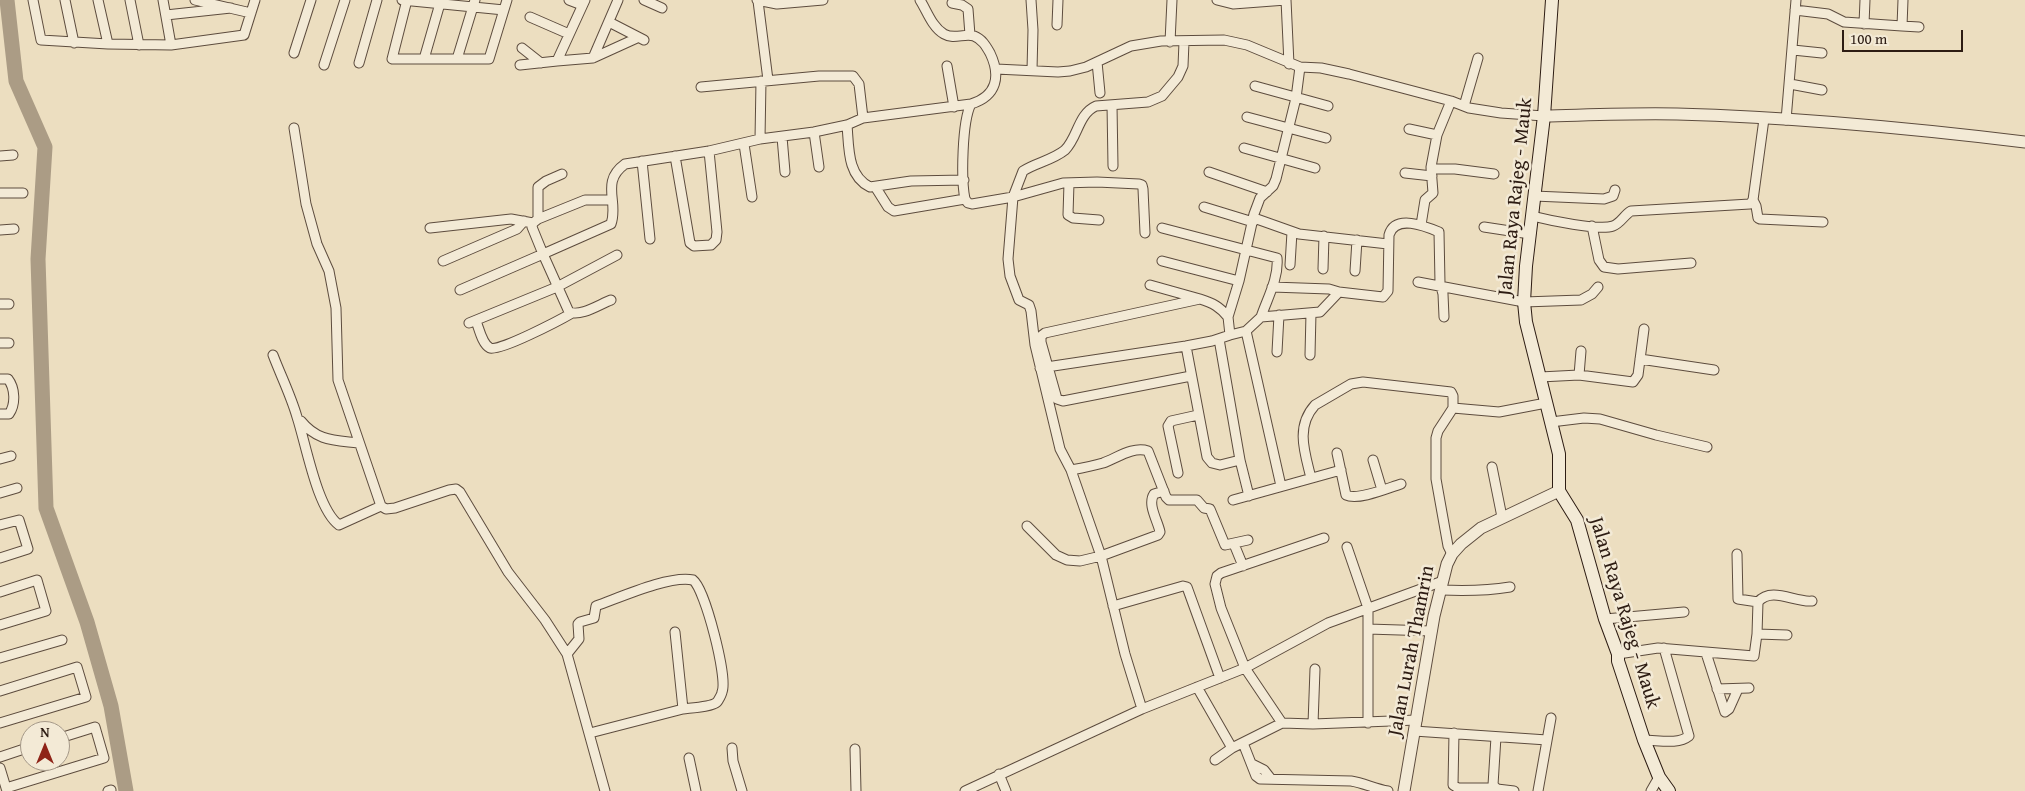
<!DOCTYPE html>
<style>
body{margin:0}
#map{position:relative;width:2025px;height:791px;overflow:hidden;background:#ecdec0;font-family:"Gentium Book Plus",serif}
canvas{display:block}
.north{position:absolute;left:20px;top:721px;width:50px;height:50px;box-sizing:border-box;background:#f3ead6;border:1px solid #a49888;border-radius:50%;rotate:0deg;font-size:14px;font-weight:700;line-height:20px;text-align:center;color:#2d1c13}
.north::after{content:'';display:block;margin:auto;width:18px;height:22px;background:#8f2418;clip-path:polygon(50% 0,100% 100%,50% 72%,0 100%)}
.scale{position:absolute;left:1842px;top:30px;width:121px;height:22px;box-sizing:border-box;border:2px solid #2d1c13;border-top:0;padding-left:6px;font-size:15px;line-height:18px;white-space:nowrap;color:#2d1c13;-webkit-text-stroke:4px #f3ead6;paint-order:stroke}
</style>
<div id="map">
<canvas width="2025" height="791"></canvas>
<div class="north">N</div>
<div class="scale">100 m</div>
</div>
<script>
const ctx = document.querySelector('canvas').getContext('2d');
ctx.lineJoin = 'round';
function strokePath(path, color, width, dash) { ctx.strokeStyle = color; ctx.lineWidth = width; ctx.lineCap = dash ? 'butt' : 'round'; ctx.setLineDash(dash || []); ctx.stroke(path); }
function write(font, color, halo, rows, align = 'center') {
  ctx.font = font + ' "Gentium Book Plus",serif'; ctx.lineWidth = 5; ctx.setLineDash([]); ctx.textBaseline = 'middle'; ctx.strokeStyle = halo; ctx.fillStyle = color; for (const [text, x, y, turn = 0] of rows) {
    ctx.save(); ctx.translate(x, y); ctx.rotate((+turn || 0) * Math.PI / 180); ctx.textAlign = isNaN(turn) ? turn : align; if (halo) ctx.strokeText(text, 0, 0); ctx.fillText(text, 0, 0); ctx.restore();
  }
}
strokePath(new Path2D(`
 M7 0 16 81 45 147 38 259 46 508 87 622 111 706 126 791`), '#ab9c85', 15);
const minor = new Path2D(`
 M33 0 41 40 108 44 171 45 244 35 255 0
 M65 0 74 43
 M98 0 108 44
 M130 0 139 45
 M163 0 171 45
 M195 0 251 13
 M402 0 504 10
 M407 0 392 59H489L507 0
 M569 0 582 5
 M644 0 662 8
 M757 0 777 4 823 0
 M1031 0 1033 30 1032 70
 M1217 0 1233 4 1286 0
 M1286 0 1289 64
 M1903 0 1902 26 1919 27
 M758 1 768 80
 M952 3 962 5 968 9 970 35
 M1795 10 1828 14 1844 22 1902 26
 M166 15 231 8
 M530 17 569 34
 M609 22 644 40
 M1864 24 1865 0
 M1057 25 1058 0
 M1170 42 1172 0
 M522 48 541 63
 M1793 50 1822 53
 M294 53 311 0
 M593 58 618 0
 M424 59 441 0
 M457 59 475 0
 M557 61 593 58 637 38
 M1097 62 1100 93
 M359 63 377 0
 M324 65 345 0
 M520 65 557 61 585 0
 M947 66 954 107
 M996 69 1058 72 1070 71 1086 67 1131 46 1161 41 1224 40 1247 45 1300 67 1321 68 1349 74 1451 101 1469 108 1501 113 1544 116
 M1790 84 1822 90
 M1255 86 1328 106
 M701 87 819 76H853L859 84 863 118
 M971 104C962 121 961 180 965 199L968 203 972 204 1013 197 1008 259 1010 276 1019 300 1029 305 1031 311 1035 345 1060 449 1071 470 1101 556 1125 654 1142 709
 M1112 105 1113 166
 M1464 106 1478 58
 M1247 117 1326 138
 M1786 120 1796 0
 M847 125C849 147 847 176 870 187L911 181 964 180
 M294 128 306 204 317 244 329 271 336 308 338 380 381 506 386 509 395 508 449 490 456 489 460 492 508 572 545 620 567 654 605 791
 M1409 129 1437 135 1451 101
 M814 132 819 167
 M782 137 785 172
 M760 139 761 81
 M744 144 752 197
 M1244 148 1315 168
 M0 156 13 155
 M675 156 690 243 694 246 711 245 716 240 717 232 709 151
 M642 161 650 239
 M1431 169H1455L1494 174
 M1209 172 1267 192
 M1405 173 1432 176
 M1069 183 1068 215 1073 218 1099 220
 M876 188 888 207 894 211 965 199
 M0 193H23
 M1534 196 1604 199 1613 196 1615 190
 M1013 197 1023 171C1035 163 1053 160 1065 150 1078 137 1078 114 1096 106L1148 102 1162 96 1178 77 1183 66 1184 42
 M1013 197 1063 183 1097 182 1139 184 1142 185 1143 189 1145 233
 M1753 200 1756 206 1758 218 1760 219 1823 222
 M1204 207 1253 222
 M1532 216C1548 220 1599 231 1613 226 1621 223 1624 215 1631 211L1750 204 1753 200 1764 119
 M1254 218 1299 234 1388 244
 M538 219V187L546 181 562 174
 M1421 225 1425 200 1433 193 1431 167 1437 135
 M1592 226 1599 260 1604 267 1618 269 1691 263
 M1484 227 1530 234
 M430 228 511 219 533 223
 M1162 228 1277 258C1279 278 1267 299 1261 317
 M0 230 14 229
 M443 261 517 229 524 221
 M1162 261 1239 281
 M1290 265 1292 232
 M1323 269 1324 236
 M1355 271 1357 240
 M1418 282 1524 302 1581 300 1592 294 1598 287
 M1150 285 1200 299
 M1272 287 1329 289 1339 292
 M460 290 543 254 532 227 533 223 538 219 585 200H611
 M611 300C600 304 581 317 569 312L543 254 611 224C619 202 600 182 625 164L709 151 760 139 814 132 847 125 863 118 971 104C997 96 1001 76 990 53 986 46 982 39 974 36 964 33 954 40 944 34 932 27 927 11 920 0
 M0 304H9
 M476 321C479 328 482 344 490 348 499 352 560 320 572 313
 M469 323 557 287 617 255
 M1246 331 1261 317 1320 312 1339 292 1383 297 1388 291 1389 235C1395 214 1425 226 1439 232L1440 283 1443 294 1444 317
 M1230 335 1246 331 1281 486
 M0 343H9
 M1186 346 1207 457 1212 463 1220 465 1240 460 1219 339
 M1277 352 1279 315
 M273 355C281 376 291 396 297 417 306 444 317 509 339 525L381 506
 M1310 355 1311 313
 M1640 359 1714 370
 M1040 368 1186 346 1212 341 1230 335 1228 317 1239 281 1254 214 1260 198 1273 186 1276 179 1296 98 1300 67
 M1579 375 1581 351
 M1191 376 1063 401 1057 399 1041 342V336L1045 333 1200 299C1213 303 1220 307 1228 317
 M1540 377 1579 375 1633 382 1638 375 1644 329
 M0 379H8C15 388 16 404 9 414H0
 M1453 408 1499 412 1546 403
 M301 421C317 441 334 440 358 443
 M1551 422 1584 418 1600 419 1656 435 1707 447
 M1337 453 1346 495C1358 501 1388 488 1401 484
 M0 459 11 456
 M1240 460 1249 496
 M1373 460 1382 490
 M1492 467 1502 517
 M1071 470C1082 468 1093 466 1103 463 1117 458 1133 446 1148 451L1166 497 1169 500H1197L1204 508 1210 509 1225 545 1248 540
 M1178 473 1168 426 1171 421 1198 415
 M1311 478C1305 453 1295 427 1315 405L1351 384 1363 382 1451 392 1453 396V408L1438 431 1436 438V479L1448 546 1452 554
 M0 493 17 488
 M1233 500 1341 470
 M0 525 19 520 28 549 0 558
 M1027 526 1056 555 1067 560 1080 561 1101 556 1158 535 1160 532C1158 521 1147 505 1154 494L1164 491
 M1234 544 1243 566
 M1347 547 1368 608V723
 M1441 590C1465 591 1486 591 1510 587
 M0 592 37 580 46 611 0 625
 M1758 602C1772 586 1795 603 1812 601
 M1113 606 1183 586 1187 587 1220 678
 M1605 619 1684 612
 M1368 629 1431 631
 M1757 634 1787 635
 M1706 653 1725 712 1729 709 1738 689
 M567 654 579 639 578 624 580 622 594 618 596 606C619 598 669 575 693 580 705 589 728 678 722 692 722 694 718 701 717 702 712 707 690 708 683 709
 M1618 654 1658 648 1754 656 1757 634 1758 602 1738 599 1737 554
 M0 658 62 640
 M1197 687 1232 748
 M1717 689 1749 688
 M0 691 77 667 86 697 0 723
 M1282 723 1245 668 1221 608 1215 584 1217 576 1221 573 1324 538
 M1313 724 1315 669
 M1414 731 1547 740
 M590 733 683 709 675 632
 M1454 733 1453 785 1458 788H1495
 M1496 737 1493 785 1497 789 1514 791
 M1644 740C1658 740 1678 745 1689 736L1664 648
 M1243 743 1256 776 1260 779 1351 781C1364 783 1375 789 1388 791
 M732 748 733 761 742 791
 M855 749 856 791
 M0 757 30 747
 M689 758 696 791
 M1215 760 1232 748 1282 723 1313 724 1417 720
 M1252 764 1264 770 1271 779
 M0 768 7 791
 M999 774 1006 791
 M6 788 104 758 95 727 60 738
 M108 791 111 790
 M965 791 1142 709 1245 668 1328 623 1443 581
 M1538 791 1551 718
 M1651 791 1659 777`);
const tertiary = new Path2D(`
 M1544 116C1588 115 1633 113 1677 114 1793 117 1910 128 2025 142
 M1404 791 1434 616 1447 564 1452 554 1461 544 1481 528 1559 491`);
const secondary = new Path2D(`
 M1552 0 1544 116 1526 266 1524 302 1526 322 1559 454V491L1577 520 1605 619 1618 654V661L1644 740 1659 777 1669 791`);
strokePath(minor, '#5d4c3e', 11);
strokePath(tertiary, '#5d4c3e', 13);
strokePath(secondary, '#2d1c13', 14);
strokePath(minor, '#f3ead6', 9);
strokePath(tertiary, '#f3ead6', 11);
strokePath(secondary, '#f3ead6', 12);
write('20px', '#2d1c13', '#f3ead6', [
 ["Jalan Raya Rajeg - Mauk",1516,197,-84],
 ["Jalan Raya Rajeg - Mauk",1624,613,73],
 ["Jalan Lurah Thamrin",1412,651,-79]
]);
</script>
